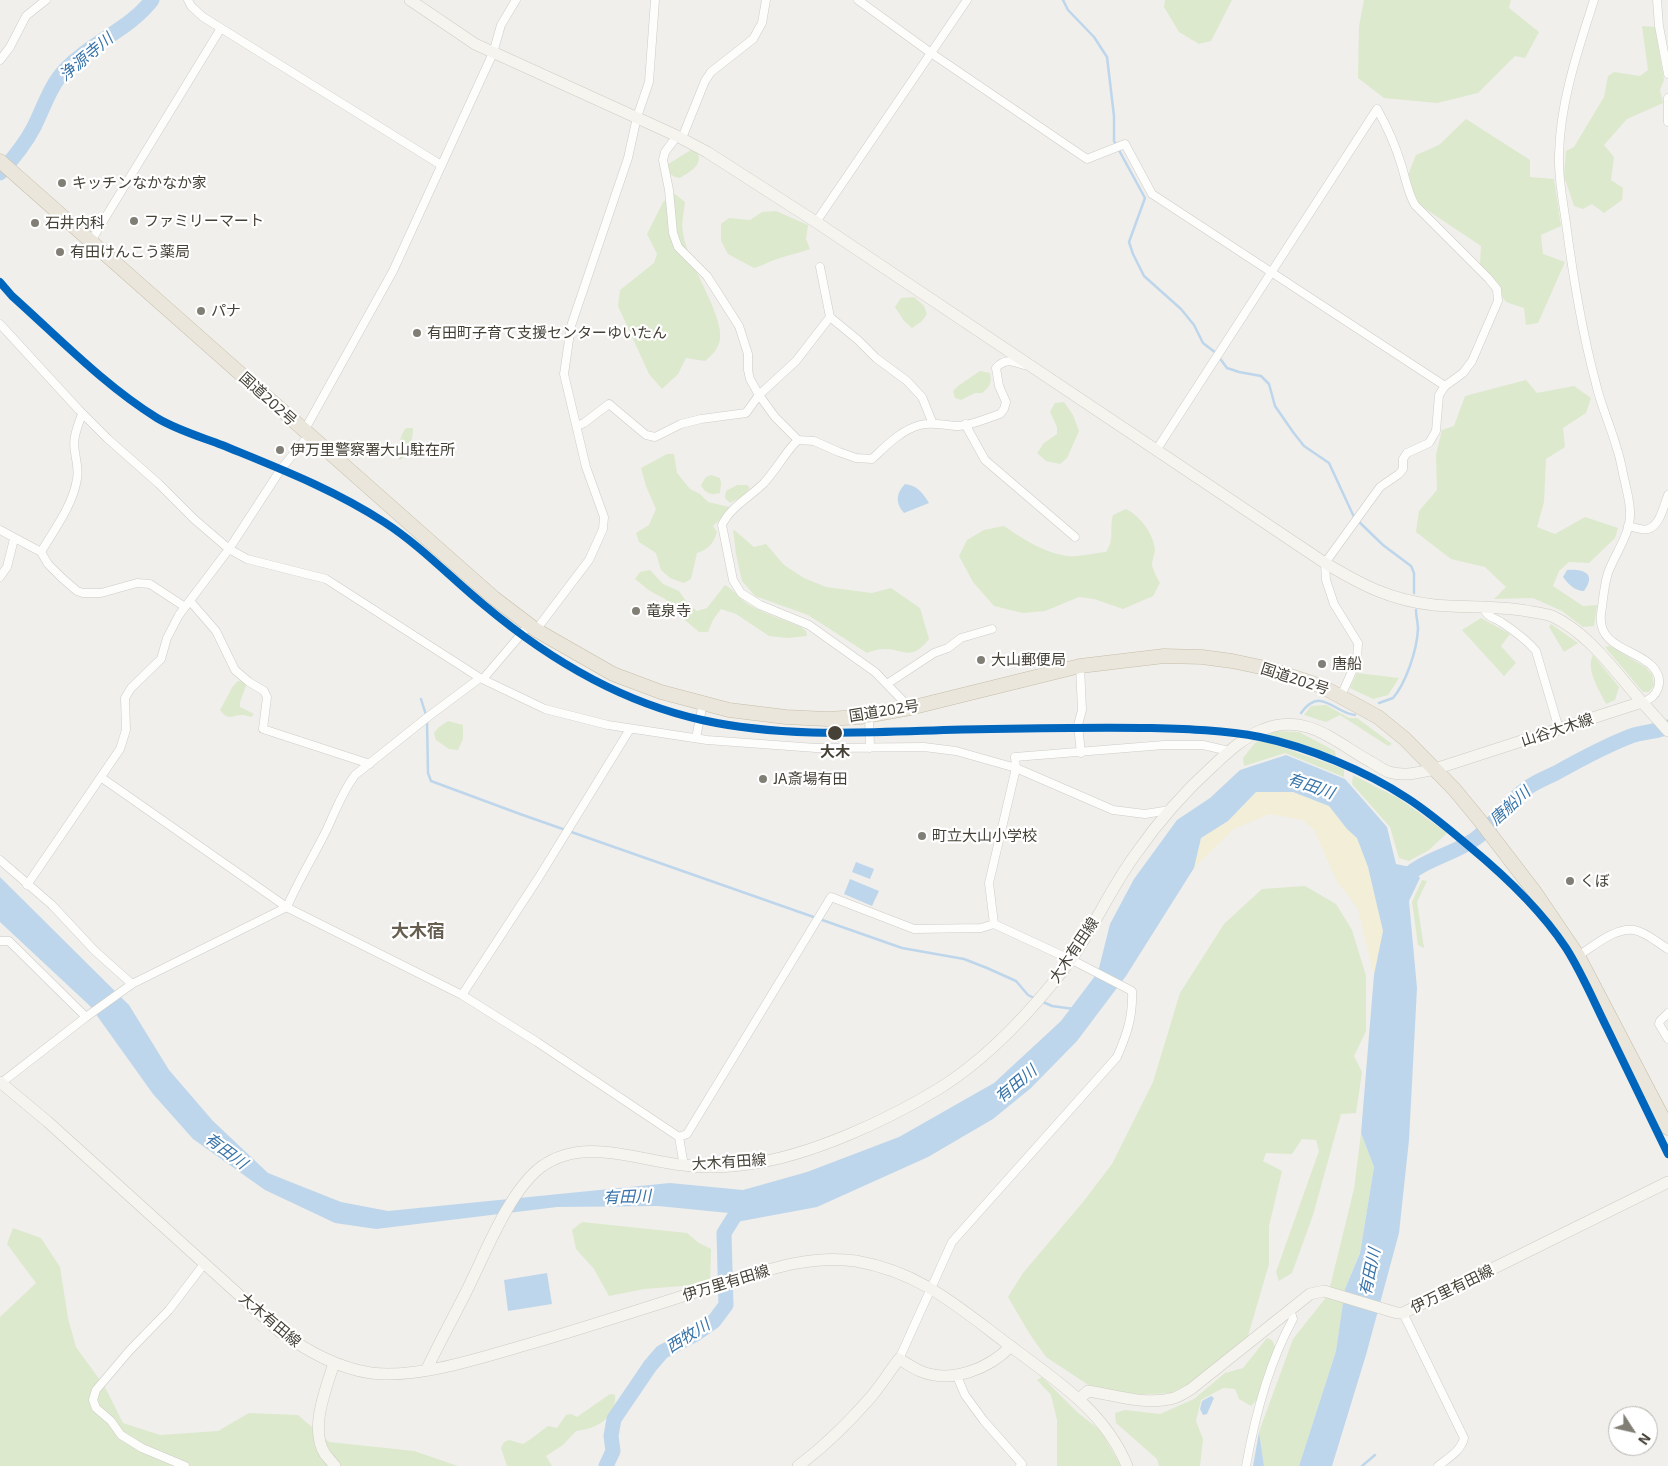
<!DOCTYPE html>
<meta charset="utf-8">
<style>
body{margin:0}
#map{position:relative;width:1668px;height:1466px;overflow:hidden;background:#f0efeb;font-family:"Exo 2",sans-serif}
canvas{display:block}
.north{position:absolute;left:1608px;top:1406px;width:50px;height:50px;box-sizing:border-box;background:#fff;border:1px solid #b5b3af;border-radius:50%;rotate:125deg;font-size:14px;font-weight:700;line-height:20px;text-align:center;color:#454137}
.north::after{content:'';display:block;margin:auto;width:18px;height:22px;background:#817e76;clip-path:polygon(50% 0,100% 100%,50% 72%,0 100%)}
</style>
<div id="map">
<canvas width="1668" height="1466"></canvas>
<div class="north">N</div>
</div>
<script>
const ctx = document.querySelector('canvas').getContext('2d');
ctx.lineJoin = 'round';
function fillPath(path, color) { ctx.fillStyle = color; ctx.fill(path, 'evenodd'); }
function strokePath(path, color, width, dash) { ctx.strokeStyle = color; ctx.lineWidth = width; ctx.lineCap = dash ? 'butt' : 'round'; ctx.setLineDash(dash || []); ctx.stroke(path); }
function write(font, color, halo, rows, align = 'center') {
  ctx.font = font + ' "Exo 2","Noto Sans JP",sans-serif'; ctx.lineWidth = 4.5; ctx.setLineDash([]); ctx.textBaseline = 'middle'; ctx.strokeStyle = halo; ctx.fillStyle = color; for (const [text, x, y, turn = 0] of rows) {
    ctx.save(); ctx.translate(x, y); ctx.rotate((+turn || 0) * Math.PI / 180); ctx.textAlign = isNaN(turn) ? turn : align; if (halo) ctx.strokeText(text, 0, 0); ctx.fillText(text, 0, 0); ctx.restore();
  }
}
fillPath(new Path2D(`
 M1165 0H1232L1211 41 1199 44 1179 32 1164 7Z
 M1364 0H1511L1509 8 1539 32 1525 58 1515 56 1478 93 1437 103 1384 98 1358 78 1359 26Z
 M1642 26 1655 27 1664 80 1660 90 1663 103 1627 119 1604 145 1614 157 1611 180 1623 188 1622 200 1604 213 1592 204 1583 209 1574 206 1564 176 1566 151 1574 147 1604 97 1608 76 1614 72 1640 76 1648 70Z
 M1466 119 1530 160V177L1554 179 1561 226 1541 235 1543 254 1565 262 1538 323 1526 325 1524 308 1506 302 1480 265 1481 246 1412 200 1408 175 1416 155 1439 145Z
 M691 150H696C705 164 691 171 680 178L675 177 667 172 665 166Z
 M675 194 685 202C684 211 681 223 683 233 687 262 724 316 720 339 718 350 712 355 705 361L686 358 678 374 662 389 649 374 618 306 620 290 654 263 657 254 647 234 663 202Z
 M776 211 808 225 806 239 810 249C799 253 789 255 777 259 769 261 763 266 754 268L728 254 721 241V224L729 218 750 220 762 212Z
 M914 297 924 306 927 314 922 321 912 328 904 321 895 307 901 298Z
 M980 371 990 373C992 383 990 387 982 393H975L961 400 955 398 953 391 958 386Z
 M1526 380 1537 393 1574 386 1591 398 1586 413 1563 428 1565 447 1546 459 1544 502 1537 527 1555 534 1585 517 1618 528 1615 538 1589 563 1569 562 1559 571 1553 586 1583 606 1597 605 1594 626 1583 627 1562 611 1533 598 1494 599 1506 587 1485 567 1451 559 1416 532 1419 511 1437 490 1436 455 1442 430 1454 426 1465 396Z
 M1064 402 1073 415 1079 431 1067 458 1060 464 1046 461 1037 453 1044 443 1057 434V427L1050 412 1055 403Z
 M406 428H413C413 439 410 454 400 460L397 457C398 449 400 434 406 428Z
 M667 454H674L677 473 690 489 700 494 708 502 729 507 724 516 713 526 717 532C713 544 709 549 697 553L691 579 684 583 670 578 661 570 656 553 639 542 636 533 649 525 656 509 646 486 641 468Z
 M711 475 720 478 721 483 720 493C711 496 705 493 701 485L706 477Z
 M737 485H747L750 488 743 496 730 503 725 498 726 491Z
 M1126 509C1140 516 1153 533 1155 549 1155 554 1152 559 1152 565 1153 570 1157 578 1160 583L1153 596 1123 609 1094 599 1079 597 1045 611 1023 613 994 606 973 582 959 556 967 540 984 530 1004 526C1021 538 1045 553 1067 556 1079 557 1094 553 1106 552 1115 540 1109 529 1113 515Z
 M733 529 754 547 766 544 784 565 804 578 826 587 872 593 891 588 920 608 929 639C910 663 904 648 883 649 878 649 872 651 867 653L808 615 755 596 742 581 736 554Z
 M650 570 663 584 679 591 688 604 697 611 707 608 725 585C736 591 741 601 753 607 768 615 785 620 801 627L806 631 807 636 787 638 769 636 736 614 721 609 713 620 708 632H699L686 621 665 599 650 591 635 579 640 572Z
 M1481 618 1510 634 1501 646 1516 663 1504 676 1462 630Z
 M1551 624 1578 643 1564 652 1549 627Z
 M1610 646 1645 667 1652 674 1654 685 1649 692H1643L1605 647Z
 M1593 655 1619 687 1615 700 1606 704C1600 691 1585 669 1593 655Z
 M1357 673 1399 678 1388 695 1373 699 1350 688Z
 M238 681H243L246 686 240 702V707L254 714 251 717C248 716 246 715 243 715 232 714 230 723 220 710L233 686Z
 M1326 705 1349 718H1357L1392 744 1388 746 1340 715 1326 722 1304 715 1311 706Z
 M448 721 463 725V739L458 750 449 749 436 740 434 733 439 727Z
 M1275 731 1299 732 1335 751 1336 757 1274 736 1270 743 1344 769V777L1285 753 1244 766 1243 758 1255 743Z
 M1353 775 1400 799 1447 833 1429 850 1409 861 1399 858 1390 827 1352 784Z
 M1422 880 1427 881 1417 902 1424 948 1418 945 1412 902Z
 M1305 886 1336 904 1352 930 1366 976V1031L1354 1056 1362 1072 1356 1113 1341 1114 1313 1215 1292 1273 1279 1281 1276 1272 1319 1151 1316 1140 1302 1139 1292 1154 1266 1153 1263 1161 1282 1171 1269 1226V1264L1248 1336 1195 1382 1171 1393 1130 1395 1090 1386 1046 1357 1029 1333 1008 1297 1023 1273 1083 1202 1112 1164 1153 1082 1180 993 1224 924 1262 889Z
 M1361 1133 1374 1167 1360 1252 1345 1289 1336 1351 1299 1466H1264L1259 1432 1293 1339 1328 1295 1354 1189Z
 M582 1222 687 1233 699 1243 711 1249 710 1284 644 1289 609 1296 594 1269 576 1249 572 1230Z
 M13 1228 41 1238 60 1267 68 1318 76 1347 105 1387 123 1423 160 1435 218 1431 249 1413 298 1415 329 1442 414 1451 458 1466H0V1317L36 1283 7 1244Z
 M1267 1338 1272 1340 1275 1347 1258 1399 1251 1406 1239 1399 1235 1389 1223 1388 1201 1400 1196 1421 1203 1439 1200 1466H1159L1157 1459 1116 1423 1115 1413 1125 1410 1160 1414 1194 1399 1225 1373 1243 1368Z
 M1042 1377 1077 1412 1101 1431 1121 1466H1057V1420L1051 1395 1037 1380Z
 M610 1394 615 1395C617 1418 596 1429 576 1431L563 1445 546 1456 552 1466H507L501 1448 504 1442 509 1440 523 1444C532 1439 539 1432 548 1426L557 1428 566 1415 571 1414 577 1417Z`), '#dce9cd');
fillPath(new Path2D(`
 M1256 792H1293L1329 806 1347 829 1357 838 1368 867 1383 931 1374 975 1358 909 1336 880 1315 831 1303 820 1269 814 1234 829 1194 868 1201 838 1228 821Z`), '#f2eed7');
fillPath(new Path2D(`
 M905 484C918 486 922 492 929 503L904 513C895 503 896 493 905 484Z
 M1567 570C1583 569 1597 573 1584 591 1575 591 1568 584 1563 577Z
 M1286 755 1345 779 1387 827 1396 864 1410 867 1420 878 1409 901 1417 988 1409 1140 1399 1233 1366 1355 1332 1466H1299L1336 1351 1345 1289 1360 1253 1374 1167 1361 1133 1374 975 1383 931 1368 867 1357 838 1347 829 1329 806 1293 792H1256L1228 821 1201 838 1194 868 1126 976 1077 1041 1031 1088 993 1119 928 1157 817 1207 731 1223 729 1213 658 1206 557 1207 376 1229 335 1223 265 1190 193 1139 153 1094 90 1006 0 922V877L129 1005 169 1070 213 1121 268 1173 341 1202 388 1211 670 1183 743 1190 807 1172 899 1137 994 1083 1061 1021 1098 972 1110 924 1134 879 1177 820 1210 798 1240 770Z
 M856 862 874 869 870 879 852 872Z
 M850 879 879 891 872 906 844 894Z
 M547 1273 552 1304 508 1311 504 1280Z
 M1211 1396 1214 1398 1207 1414 1203 1415 1200 1409 1202 1401Z
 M1259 1432 1264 1466H1253Z`), '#bed6eb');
strokePath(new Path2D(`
 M1063 0 1068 10 1094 37 1107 57 1114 116V141L1145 198 1129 242 1133 254 1144 276 1181 309 1194 325 1203 343 1216 353 1227 368 1239 372 1261 376 1269 384 1275 406 1293 432 1304 446 1329 463 1354 517 1383 545 1411 566 1414 573V593
 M421 699 426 715
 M1379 703 1393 698C1406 683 1417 650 1418 629 1418 623 1416 616 1416 610
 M1301 713C1321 685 1333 713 1355 715
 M427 720 428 773 431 781 520 814 902 948 964 959 987 968 1016 981 1028 995 1036 999
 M1043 1002 1052 1006 1074 1009
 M1362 1466 1375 1455`), '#bed6eb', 2.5);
strokePath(new Path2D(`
 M0 173C13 159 25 144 34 127 44 107 50 86 65 70 91 42 129 30 152 0
 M1400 883C1419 860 1451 856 1475 839 1495 825 1506 803 1526 789 1535 782 1546 778 1556 773 1581 759 1605 746 1631 736 1643 732 1656 732 1668 727
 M606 1466 613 1451 611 1436 614 1419 650 1366 662 1352 694 1335 714 1321 726 1305 724 1233 741 1206`), '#bed6eb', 15);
const street = new Path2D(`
 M188 0 191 6 203 17 441 165
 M858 0 931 53 1087 159 1125 144 1152 194 1445 386
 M1594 0C1578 50 1560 102 1559 155 1558 178 1563 201 1566 223 1573 277 1582 332 1596 384 1601 406 1611 427 1617 449 1621 460 1622 471 1625 482 1627 492 1630 502 1630 512 1631 534 1615 553 1608 573 1604 585 1603 601 1601 614 1597 648 1637 649 1653 667 1665 681 1658 698 1642 702
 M1657 0 1659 26 1668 74
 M0 60 10 47 26 16 46 0
 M1668 98V122
 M677 136 665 152 663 160 669 190 673 233 678 247 707 276 739 326 748 354V370L750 379 759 395 775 417 798 440
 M682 138 705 81 711 72 753 39 762 23 766 0
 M816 222 967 0
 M91 241 221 28
 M820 267 830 317 858 340 876 358 907 381 922 397 933 424
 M0 324 79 410 108 439 159 484 194 519 229 549 247 559 326 579 480 678 545 709 608 725 707 740 816 748 924 747 956 751 1016 768 1113 810 1145 814 1170 810
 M965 424 985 460 1075 537
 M577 426 584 423 609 404 646 435 655 437 681 424 701 419 746 413 759 395 796 361 830 317
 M304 431 393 271 493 53 501 25 516 0
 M1157 449 1377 109C1388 128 1396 147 1402 167 1406 181 1408 193 1415 205L1488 278 1497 289 1498 301 1472 361 1463 373 1445 386 1439 395 1436 431 1429 443 1407 453 1403 459V469L1399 474 1380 487 1325 563 1326 580 1334 604 1358 643 1357 660 1341 696
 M1628 526C1634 527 1642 531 1648 529 1660 526 1664 505 1668 495
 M0 530 41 552 48 564 62 578 77 591 83 593H101L137 583 150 584 185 607
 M41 552C54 530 73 505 77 479 79 469 76 461 75 452 72 438 78 426 82 414
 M0 577 7 567 14 539
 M190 601 216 631 235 670 249 682 264 691 267 697 263 729 370 764
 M1483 607C1488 618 1491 616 1501 622 1513 630 1527 640 1536 651L1559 729
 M536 630 589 560 603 529 604 517 586 467 564 374 571 326 628 158 637 117 649 82 655 0
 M1080 666 1082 710 1078 725 1081 753
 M483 679 529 625
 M887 684 934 653 948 648 961 638 992 629
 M910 708 875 672 809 625 760 605 741 593 733 580 722 525C730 507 750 497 764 483 774 472 783 457 793 445L798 440 814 441 839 452 856 458 872 459C886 446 901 430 920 425 932 421 946 426 959 426 973 425 987 418 1000 414L1004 409 1006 402 999 386 996 368C1005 358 1012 361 1024 365
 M869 715 870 748
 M696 738 703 703
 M102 778 288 908 462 995 537 1042 679 1137 684 1166
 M0 860 52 905 95 951 132 984
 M27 885 120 749 126 730 125 698 131 688 161 659 167 638 179 615 229 549 281 469 309 435
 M994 924 989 883 1016 768 1015 757 1164 745H1203L1229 751
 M0 941H9L86 1017
 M1578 956C1594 946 1615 927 1634 930 1646 932 1658 943 1668 949
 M462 995 539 877 630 729
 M1668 1013 1660 1021 1659 1024 1668 1039
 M1 1083 86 1017 132 984 287 907C299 879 315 854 328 827 336 809 343 791 355 775L429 716 480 678
 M679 1137 687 1134 831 897 914 929 981 928 994 924 1076 962 1132 991C1133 1017 1127 1034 1117 1057L952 1242 899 1359
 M1403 1313 1464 1438C1461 1451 1448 1458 1438 1466
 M956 1374 965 1395 984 1421 1022 1464 1020 1466
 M185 1466 142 1448 121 1435 111 1421 96 1408 93 1400 96 1390 130 1350 169 1310 204 1264
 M1246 1466C1255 1416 1268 1364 1293 1319L1290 1310`);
const secondary = new Path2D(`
 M410 0 475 44 677 136 707 152 816 222 1325 563C1362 585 1390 600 1434 605 1467 608 1501 605 1533 612 1539 613 1546 614 1552 616 1590 634 1615 672 1642 702
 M0 1082 48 1122 280 1332C308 1351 337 1368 371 1373 419 1379 483 1357 529 1344 594 1325 657 1304 721 1284 764 1271 810 1254 856 1261 919 1272 956 1305 1005 1342 1052 1378 1104 1409 1127 1466
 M334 1363C326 1389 309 1429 325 1454 328 1458 332 1462 335 1466
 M427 1369C438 1345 451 1322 463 1298 483 1260 507 1193 541 1167 583 1136 636 1160 683 1165 704 1168 728 1167 749 1164 810 1156 888 1120 940 1088 983 1061 1020 1023 1052 984 1059 975 1066 967 1072 958 1095 925 1111 888 1135 855 1158 822 1184 792 1214 765 1228 752 1244 737 1262 730 1306 711 1336 743 1371 762 1377 765 1383 770 1389 772 1404 777 1419 772 1435 769L1642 702 1668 731
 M1080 1398 1088 1391C1115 1395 1146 1406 1174 1398 1180 1396 1186 1392 1191 1389L1310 1294 1324 1291 1397 1313H1403L1668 1182
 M798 1466C825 1446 849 1422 871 1397 881 1385 890 1371 899 1359 906 1363 913 1368 920 1371 951 1384 989 1369 1011 1346`);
const highway = new Path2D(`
 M0 161 494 598 536 630 613 674 661 692 729 710 786 717 827 719 860 717 910 708 1080 666 1164 656 1202 657 1232 661 1270 669 1321 686 1378 717 1405 739 1454 789 1478 818 1534 891 1578 956 1668 1128`);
strokePath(street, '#ceccc8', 9);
strokePath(secondary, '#ceccc2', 12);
strokePath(highway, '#c6bda8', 15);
strokePath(street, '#fdfdfc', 8);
strokePath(secondary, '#f6f4ef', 11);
strokePath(highway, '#eae6db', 14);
strokePath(new Path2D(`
 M0 282 12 296C59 338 104 385 157 418 177 430 201 437 222 445 278 468 333 489 384 522 421 546 450 577 484 605 547 658 620 702 702 720 797 741 895 730 991 729 1044 728 1097 727 1151 728 1187 729 1224 730 1260 737 1308 747 1366 771 1407 798 1429 812 1450 830 1470 847 1505 876 1541 910 1566 948 1582 973 1594 1002 1607 1028 1627 1070 1648 1112 1668 1154`), '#0065bd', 8);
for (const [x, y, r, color] of [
 [62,183,5,"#817e76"],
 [134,221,5,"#817e76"],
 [35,223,5,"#817e76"],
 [60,252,5,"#817e76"],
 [201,311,5,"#817e76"],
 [417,333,5,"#817e76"],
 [280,450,5,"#817e76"],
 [636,611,5,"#817e76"],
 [981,660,5,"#817e76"],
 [1322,664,5,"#817e76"],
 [835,733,8,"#454137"],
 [763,779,5,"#817e76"],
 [922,836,5,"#817e76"],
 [1570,881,5,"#817e76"]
]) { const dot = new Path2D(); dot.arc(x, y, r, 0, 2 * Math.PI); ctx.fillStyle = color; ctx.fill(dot); strokePath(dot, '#fff', 2); }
write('15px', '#454137', '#fff', [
 ["キッチンなかなか家",72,183],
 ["ファミリーマート",144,221],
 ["石井内科",45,223],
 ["有田けんこう薬局",70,252],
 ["パナ",211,311],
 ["有田町子育て支援センターゆいたん",427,333],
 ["伊万里警察署大山駐在所",290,450],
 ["竜泉寺",646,611],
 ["大山郵便局",991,660],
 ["唐船",1332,664],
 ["JA斎場有田",773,779],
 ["町立大山小学校",932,836],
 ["くぼ",1580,881]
], 'left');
write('15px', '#454137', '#fff', [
 ["国道202号",268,399,42],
 ["国道202号",1295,679,18],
 ["国道202号",884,711,-9],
 ["山谷大木線",1557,730,-18],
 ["大木有田線",1074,950,-56],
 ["大木有田線",729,1162,-4],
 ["伊万里有田線",726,1283,-17],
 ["伊万里有田線",1452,1289,-26],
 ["大木有田線",270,1320,40]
]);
write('bold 15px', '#454137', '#fff', [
 ["大木",835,752]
]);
write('italic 16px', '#3874a9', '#fff', [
 ["浄源寺川",86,57,-40],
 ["有田川",1311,786,19],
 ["唐船川",1510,806,-42],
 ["有田川",1016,1084,-40],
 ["有田川",226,1151,37],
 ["有田川",627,1197,-2],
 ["有田川",1370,1272,-78],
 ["西牧川",688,1336,-32]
]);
write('bold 18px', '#675f4f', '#fff', [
 ["大木宿",418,931]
]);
</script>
